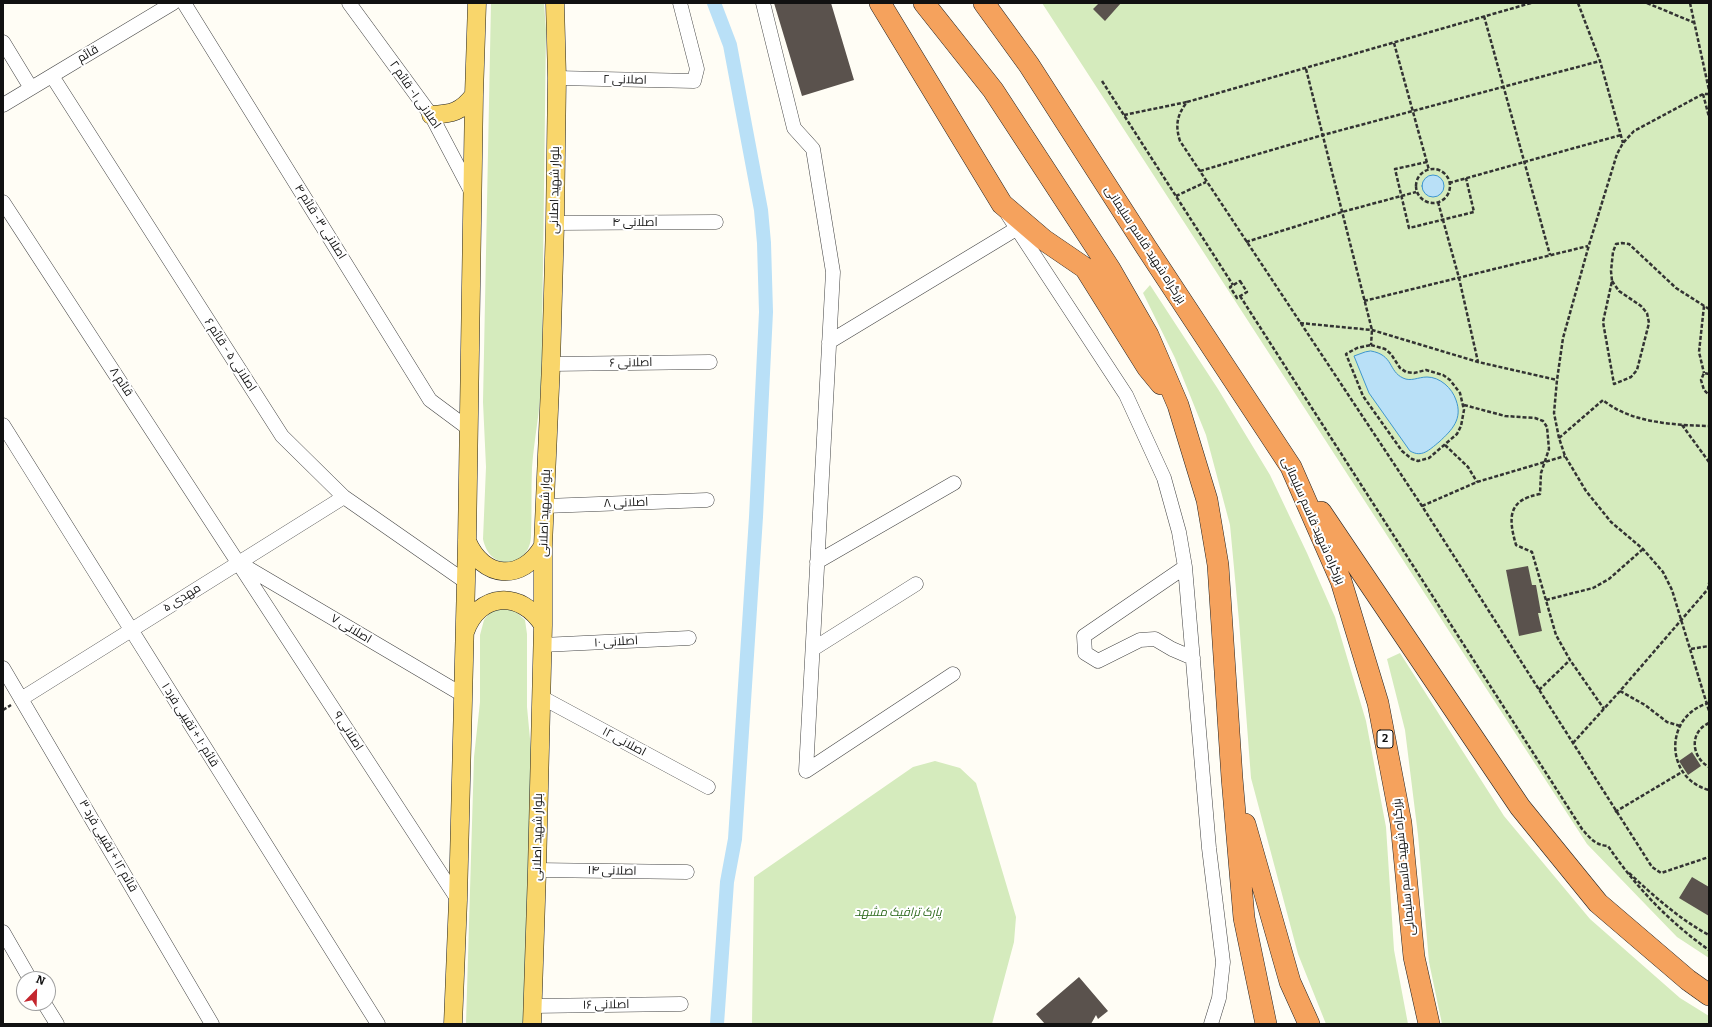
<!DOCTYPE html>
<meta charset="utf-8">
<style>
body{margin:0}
#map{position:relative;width:1712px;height:1027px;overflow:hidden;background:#fffdf5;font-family:Bitter,serif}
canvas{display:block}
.frame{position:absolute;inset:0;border:4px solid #111;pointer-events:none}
.north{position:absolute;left:16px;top:971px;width:40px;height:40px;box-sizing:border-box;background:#fff;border:1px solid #a0a0a0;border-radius:50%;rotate:23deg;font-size:11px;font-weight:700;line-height:16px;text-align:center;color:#111}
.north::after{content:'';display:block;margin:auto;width:14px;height:18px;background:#c4262e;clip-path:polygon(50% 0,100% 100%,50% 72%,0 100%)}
</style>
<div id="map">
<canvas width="1712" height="1027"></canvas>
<div class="frame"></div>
<div class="north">N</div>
</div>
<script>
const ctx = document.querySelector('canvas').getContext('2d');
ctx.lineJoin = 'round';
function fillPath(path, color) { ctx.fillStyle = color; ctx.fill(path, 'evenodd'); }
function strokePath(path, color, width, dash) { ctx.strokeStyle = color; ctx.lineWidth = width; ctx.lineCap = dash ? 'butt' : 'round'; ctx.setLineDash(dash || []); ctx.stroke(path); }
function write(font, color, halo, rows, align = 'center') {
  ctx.font = font + ' Bitter,Cairo,serif'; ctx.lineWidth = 4; ctx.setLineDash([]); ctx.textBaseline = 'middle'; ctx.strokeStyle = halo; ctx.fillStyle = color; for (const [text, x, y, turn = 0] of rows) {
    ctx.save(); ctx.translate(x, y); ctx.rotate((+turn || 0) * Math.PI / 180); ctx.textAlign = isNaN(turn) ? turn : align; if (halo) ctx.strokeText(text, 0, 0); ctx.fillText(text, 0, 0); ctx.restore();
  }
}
fillPath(new Path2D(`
 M491 3H544L546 30C545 109 544 188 543 266 542 305 543 345 541 384 540 412 534 440 532 468 531 490 532 513 531 535 531 567 490 574 483 539L486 467 483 402Z
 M1042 3H1709V958L1677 937 1587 844Z
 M1150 285 1218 389 1270 475 1307 553 1335 617 1366 721 1386 827 1394 950 1408 1024H1326L1298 954 1251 778 1239 621 1230 525 1206 435 1175 358 1143 293Z
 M503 608 515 611 525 620 527 634V707L532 760 524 1024H466L474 757 480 702V635L484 620 491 611Z
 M1400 653 1504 816 1590 919 1680 998 1709 1016V1024H1442L1429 962 1418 835 1405 730 1387 659Z
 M935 761 960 768 976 783 1016 917 1014 942 992 1024H752L754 877 913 767Z`), '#d5ebbd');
const water = new Path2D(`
 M1422 186a11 11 0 1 1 22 0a11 11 0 1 1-22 0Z
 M1371 351C1394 355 1388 371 1403 378 1411 382 1418 377 1427 377 1440 377 1452 388 1456 400 1463 419 1452 430 1439 442 1429 450 1422 458 1410 451L1369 393 1354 356 1365 352Z`);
fillPath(water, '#b9e0f7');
strokePath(water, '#3f96cf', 1);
strokePath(new Path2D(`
 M714 3 730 45 761 210 764 243 766 312 756 517 735 839 727 882 717 1024`), '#b9e0f7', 14);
fillPath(new Path2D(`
 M774 3H831L854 80 802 96Z
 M1099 3H1121L1105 21 1093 9Z
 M1528 566 1532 585H1536L1541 613H1538L1542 631 1519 636 1506 570Z
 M1692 752 1701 766 1688 775 1679 761Z
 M1692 877 1709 887V916L1679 898Z
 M1079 977 1108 1011 1098 1019 1096 1015 1091 1024H1045L1036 1014Z`), '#5a524d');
const minor = new Path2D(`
 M184 3 430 400 469 429
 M349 3 431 115 472 193
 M763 3 794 128 813 149 833 272 806 771 953 674
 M3 42 31 88
 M52 76 282 436 344 497 466 582
 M557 78 694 81 697 69 680 3
 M3 105 173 3
 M3 202 458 900
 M1008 215 1126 395 1164 478 1179 532 1185 567 1209 848 1223 962 1219 998 1211 1024
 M555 223 716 222
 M829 342 1016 229
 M551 364 710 362
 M3 425 378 1024
 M545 506 707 500
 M817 562 954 483
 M241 564 463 695
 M1185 567 1084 636 1085 653 1098 661 1140 640 1155 639 1172 649 1193 658
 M542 645 689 638
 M813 649 916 584
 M3 668 212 1024
 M541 697 708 787
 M21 699 344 497
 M537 870 687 872
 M3 932 30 979
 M44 1003 57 1024
 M532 1006 681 1004`);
const major = new Path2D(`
 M431 115C452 114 461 112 474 95
 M467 541C483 579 522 582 543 546
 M465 632C479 592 521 590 543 625
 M453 1024 458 900 467 541 474 95 477 3
 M532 1024 537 870 543 625V546L551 364 555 223 557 78 555 3`);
const highway = new Path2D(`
 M880 3 1002 204 1044 240 1085 268 1147 367 1161 384
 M924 3 993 90 1110 269 1148 335 1178 405 1207 500 1218 565 1232 778 1244 918 1266 1024
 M984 3 1029 65 1146 247 1291 467 1341 581 1378 703 1401 823 1414 957 1429 1024
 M1321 512 1520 807 1598 903 1688 980 1709 995
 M1245 824 1290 982 1309 1024`);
strokePath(minor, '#444', 15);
strokePath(major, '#222', 19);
strokePath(highway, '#222', 22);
strokePath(new Path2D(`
 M1531 3 1187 102C1177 115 1175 125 1180 141L1422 506 1652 867 1661 873 1709 857
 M1578 3 1600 61 1623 143
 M1647 3 1695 23
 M1690 3 1709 90
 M1484 16 1550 255
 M1394 43 1429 170
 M1306 69 1372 330 1371 345
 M1102 81 1233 285
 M1703 94 1709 117
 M1709 94H1703L1634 131 1623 143 1617 154 1589 245 1563 338 1557 380 1554 413 1559 438 1565 456 1586 491 1611 522 1643 549 1663 572 1672 590 1709 711
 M1124 115 1187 102
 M1427 162 1395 169 1409 228 1474 212 1466 178
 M1416 186a17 17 0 1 1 34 0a17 17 0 1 1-34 0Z
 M1200 171 1323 135 1600 61
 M1449 183 1621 135
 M1176 196 1206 182
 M1438 202 1459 278 1478 362
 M1246 242 1342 212 1416 192
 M1240 281 1247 292 1237 298 1230 287Z
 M1612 281 1619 291 1641 306 1647 313 1649 323 1637 370 1631 377 1614 384 1603 322 1612 281 1611 271 1613 252 1616 244 1622 243 1629 244 1676 288 1709 309
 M1240 296 1582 829C1590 838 1595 845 1608 846 1635 886 1669 922 1709 950
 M1364 301 1588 246
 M1704 306 1699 352 1704 373
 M1300 323 1372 330 1478 362 1557 380
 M1371 345 1385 349 1391 354 1400 368 1406 372 1414 373 1426 370 1443 375 1450 380 1460 393 1464 410 1461 426 1457 434 1429 458 1418 461 1412 459 1402 451 1363 396 1346 354 1357 348Z
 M1709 374 1704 373 1701 380 1704 390 1709 395
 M1464 405 1505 416 1535 418 1543 421 1547 427 1549 449 1541 473 1540 494C1508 500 1508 517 1516 545L1532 552 1556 635 1570 660 1604 709
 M1682 425 1709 462
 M1559 438 1603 400C1630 423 1675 425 1709 426
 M1445 445 1468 467 1477 482
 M1422 506 1477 482 1565 456
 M1546 600 1593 588 1609 579 1643 549
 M1691 649 1709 646
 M1539 690 1570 660
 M1620 691 1645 705 1667 722 1680 726
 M1709 703C1664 715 1664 778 1709 790
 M3 710 11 705
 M1709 723C1689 732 1691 757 1709 767
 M1573 743 1620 691 1708 589 1709 583
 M1615 812 1682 772
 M1629 873C1654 896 1679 919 1709 935`), '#333', 2.5, [4, 2]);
strokePath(minor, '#fff', 14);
strokePath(major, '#f9d66b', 18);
strokePath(highway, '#f5a25d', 21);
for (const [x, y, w] of [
 [1385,739,16]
]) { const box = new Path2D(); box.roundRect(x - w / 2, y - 9, w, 18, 3); ctx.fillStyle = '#fff'; ctx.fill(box); strokePath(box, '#111', 1); }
write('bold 11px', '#111', null, [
 ["2",1385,739]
]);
write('12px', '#111', '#fff', [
 ["قائم",88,54,-31],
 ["اصلانی ۲",625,80,1],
 ["اصلانی ۱- قائم ۲",415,95,55],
 ["بلوار شهید اصلانی",555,190,-89],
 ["اصلانی ۳- قائم ۴",320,222,58],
 ["اصلانی ۴",635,223],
 ["بزرگراه شهید قاسم سلیمانی",1145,245,57],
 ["اصلانی ۵ - قائم ۶",230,355,57],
 ["اصلانی ۶",631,363,-1],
 ["قائم ۸",121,382,57],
 ["اصلانی ۸",626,503,-2],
 ["بلوار شهید اصلانی",545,513,-88],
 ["بزرگراه شهید قاسم سلیمانی",1313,521,66],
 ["مهدی ۵",182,598,-32],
 ["اصلانی ۷",351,629,31],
 ["اصلانی ۱۰",616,642,-3],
 ["قائم ۱۰ + تقیبی فرد ۱",190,725,58],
 ["اصلانی ۹",348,731,57],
 ["اصلانی ۱۲",624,742,28],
 ["بلوار شهید اصلانی",538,837,-89],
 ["قائم ۱۲ + نقیبی فرد ۳",108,846,60],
 ["بزرگراه شهید قاسم سلیمانی",1404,867,-96],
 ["اصلانی ۱۴",612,871,1],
 ["اصلانی ۱۶",606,1005,-1]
]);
write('italic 12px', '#2f6b1f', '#fff', [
 ["پارک ترافیک مشهد",898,913]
]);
</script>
